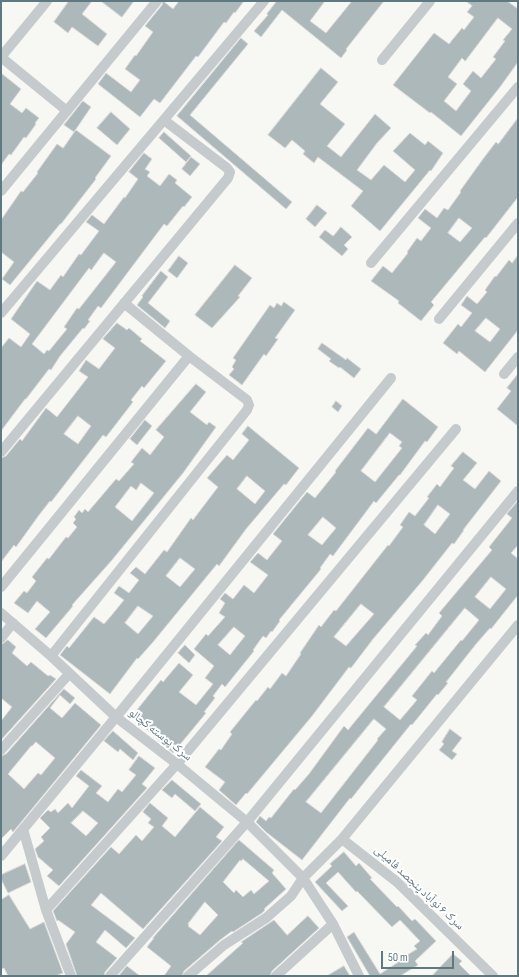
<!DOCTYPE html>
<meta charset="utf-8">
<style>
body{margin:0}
#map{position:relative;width:519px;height:977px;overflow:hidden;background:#f7f7f4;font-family:"Sofia Sans Condensed",sans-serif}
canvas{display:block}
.frame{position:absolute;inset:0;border:2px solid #607981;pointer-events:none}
.scale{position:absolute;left:381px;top:951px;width:73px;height:18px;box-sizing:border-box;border:2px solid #607981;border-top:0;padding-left:5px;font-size:12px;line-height:14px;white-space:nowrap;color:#607981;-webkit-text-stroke:3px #fff;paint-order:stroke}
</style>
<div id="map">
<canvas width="519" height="977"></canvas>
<div class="frame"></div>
<div class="scale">50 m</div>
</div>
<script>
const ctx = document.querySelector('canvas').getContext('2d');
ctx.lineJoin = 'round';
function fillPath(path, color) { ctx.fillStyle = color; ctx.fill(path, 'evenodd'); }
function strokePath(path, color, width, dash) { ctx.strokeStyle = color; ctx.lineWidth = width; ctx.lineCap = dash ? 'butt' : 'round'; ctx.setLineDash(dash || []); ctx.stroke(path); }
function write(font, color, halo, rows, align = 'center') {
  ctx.font = font + ' "Sofia Sans Condensed","Noto Naskh Arabic",sans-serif'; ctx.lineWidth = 4; ctx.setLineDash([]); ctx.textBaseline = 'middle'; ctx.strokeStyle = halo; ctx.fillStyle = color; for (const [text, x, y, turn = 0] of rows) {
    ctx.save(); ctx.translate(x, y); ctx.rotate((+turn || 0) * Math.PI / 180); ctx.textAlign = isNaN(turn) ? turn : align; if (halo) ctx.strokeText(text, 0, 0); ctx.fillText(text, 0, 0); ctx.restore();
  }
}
const building = new Path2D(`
 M69 1H92L82 14 107 34 98 46 72 27 68 33 54 22Z
 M101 1H134L122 17Z
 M163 1 173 9 179 1H244L235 13 234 12 226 23 224 22 198 57 196 56 160 103 154 99 140 117 98 84 106 73 131 92 140 80 125 69 135 55 136 56 153 32 145 26 162 5Z
 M277 1H325L310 21 326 33 352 1H384L346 49 347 50 341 58 282 10 261 37 254 31 268 15 267 14Z
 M466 1H507L518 9V62L500 87 461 136 431 112 430 113 393 85 434 33 449 44 462 28 464 30 474 17 467 12 472 6ZM498 18 512 29 503 40 505 41 493 57 496 59 481 78 473 71 463 84 471 91 456 111 444 101 457 84 448 77 462 58 465 61Z
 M241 38 248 44 190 115 292 202 286 209 177 116Z
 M321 68 338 82 320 104 345 124 327 146 341 157 375 114 391 128 377 143 357 170 371 180 384 165 405 182 415 170 393 151 410 133 425 145 428 141 443 153 431 171 430 170 380 231 351 206 363 191 318 157 314 163 303 154 305 151 292 140 285 148 268 135Z
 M1 73 21 89 10 104 22 113 26 108 39 118 35 123 36 124 26 138 24 137 11 155 9 154 1 165Z
 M83 101 91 107 74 132 64 125Z
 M111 112 130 129 117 145 97 128Z
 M518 118V197L486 238 485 237 431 302 434 305 421 321 398 303 399 301 371 281 383 266 392 273 408 253 407 252 417 238 421 241 431 228 418 218 425 209 437 218 444 208 448 210 461 192 460 191 483 159 496 142 498 144ZM459 218 472 228 460 242 448 233Z
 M76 130 111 156 95 178 96 179 61 224H60L10 285 2 279 14 262 1 252V220L21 191 23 192 38 173 37 172 57 144 63 148Z
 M164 132 191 156 186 162 159 138Z
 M144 153 152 159 145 169 150 172 147 176 160 186 169 174 177 180 175 183 192 197 184 207 183 206 167 226 164 224 101 308 98 306 88 320 90 321 84 329 83 328 60 356 51 370 49 369 26 399H25L1 431V348L9 338 21 347 30 334 11 319 37 281 50 290 61 275 63 277 79 254 81 255 99 231 86 222 92 215 104 224 124 197 125 198 138 179 129 172ZM104 253 116 262 79 309 77 308 64 327 67 329 49 351 47 350 44 354 32 344 89 268 91 270Z
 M191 157 200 164 190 176 182 169Z
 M317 205 327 213 315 227 306 219Z
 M341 227 352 237 344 245 348 249 342 256 319 237 325 230 333 236Z
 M518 255V330L485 372 459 351 457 354 443 343 458 324 461 327 472 313 461 305 467 296 477 304 487 292 485 290 495 276 496 277 509 260 512 263ZM486 318 500 329 490 342 475 331Z
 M179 256 188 263 177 278 168 271Z
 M235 265 252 278 238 296 240 297 212 328 195 315Z
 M161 271 168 277 148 303 170 321 165 328 137 305 143 297 142 296Z
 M284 302 295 310 275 338 278 339 266 356 264 354 242 385 229 375 234 369 232 367 236 360 233 358 270 305 274 308 277 303 281 306Z
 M117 323 127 330 129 328 142 339 140 341 166 361 144 388 142 386 131 400 133 402 106 437 103 435 51 502 50 501 39 515 16 547 14 545 1 562V458L6 456 20 439 22 441 46 408 57 417 88 377 79 371 86 360 99 369 115 348 103 339ZM78 416 91 426 78 444 64 434Z
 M322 343 346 360 347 358 361 369 354 378 340 367 339 368 329 361 331 359 318 349Z
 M518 374V426L497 409 511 391 507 388Z
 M196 384 206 392 190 412 207 425 209 422 216 427 183 473 112 560 72 605 73 606 46 638 35 629 50 612 37 601 28 613 14 603 24 591 27 593 36 581 32 577 47 558 49 559 66 537 68 538 77 527 73 523 76 519 74 517 79 510 82 513 85 509 88 512 116 479 119 481 134 464 131 462 142 448 150 455 164 437 156 430ZM141 483 154 493 132 521 115 507 131 486 136 490Z
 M403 399 438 427 427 442 425 441 400 475H399L376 503 374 501 333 556 330 554 320 568 321 569 279 620 280 621 272 632 271 631 266 638 263 636 253 650 254 651 225 687 222 684 213 696 215 698 204 712 206 713 173 753 132 716 161 680 163 682 179 663 193 675 179 692 196 705 213 684 205 678 214 666 194 649 206 634 208 636 225 617 219 613 225 603 220 599 225 593 233 599 244 585 254 593 268 575 250 562 258 553 267 560 282 541 273 534 307 492 315 498 336 472 335 471 368 428 376 434ZM390 433 402 442 399 446 402 448 375 482 361 471ZM323 517 336 528 322 545 308 535ZM234 627 245 636 230 655 218 645Z
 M336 401 342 406 338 412 332 407Z
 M145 420 152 426 137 445 130 439Z
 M248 426 299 468 286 485 284 484 246 529 219 566 217 564 153 642 138 659 137 658 110 694 60 655 67 646 69 648 94 617 104 624 111 616 124 600 114 593 119 586 129 593 139 580 130 573 136 567 145 574 164 550 167 552 191 518 193 520 218 487 207 478 227 455 233 460 249 440 242 434ZM247 476 265 491 255 504 237 489ZM180 558 195 569 180 587 166 576ZM138 606 153 616 138 634 125 623Z
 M463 452 477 463 463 480 475 489 489 471 501 481 463 530H464L454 544 452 543 423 580 373 639 351 668 349 667 312 716 247 794 246 793 236 805 219 790 225 782 205 767 219 749 221 750 232 734 230 732 256 700 257 701 268 687 270 689 282 673 286 676 301 654 300 653 319 625 321 627 334 610 336 611 388 545 389 546 403 527 400 525 409 512 415 516 429 498 427 497 437 484 440 487 454 468 451 466ZM438 505 450 514 435 534 424 525ZM361 604 374 614 346 646 334 637Z
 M518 501V545L511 553 518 559V595L491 629 490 628 476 644 446 682 448 683 438 695 437 694 412 725 411 724 362 785 351 799 350 798 302 860 266 832 256 822 260 816 266 821 269 817 271 818 294 789 295 790 309 774 344 726 348 730 417 646 415 645 426 633 428 635 442 616 439 613 492 550 489 547 512 518 507 514ZM491 577 506 589 490 609 475 597ZM465 608 479 620 462 641 461 640 434 673 432 671 412 696 417 700 400 720 384 707ZM374 719 386 729 377 739 378 740 321 813 306 802Z
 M8 640 16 647 12 653 27 666 31 662 48 676 50 675 56 679 1 740V721L12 707 1 698V645Z
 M185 645 195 655 189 663 178 653Z
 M64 689 75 698 70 704 60 695 50 708 62 718 75 703 101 725 13 832 11 829 1 839V756L6 754ZM36 742 55 758 41 775 38 773 24 789 8 774 31 746H32Z
 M450 729 462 738 452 751 457 754 452 760 439 750 444 744 442 742Z
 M113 731 138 753 133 760 120 749 118 752 104 741Z
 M139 756 155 768 142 784 147 788 59 886 47 876 53 870 38 857 35 849 44 841 41 837 50 828 40 818 48 810 51 812 55 809 58 813 68 803 72 808 89 786 76 776 81 770 102 786 96 793 108 802 118 789 122 792 136 775 129 770ZM83 811 98 823 86 836 71 823Z
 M172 780 201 804 195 811 175 794 172 798 162 790Z
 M150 803 168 818 162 826 175 837 200 807 224 827 216 837 222 841 143 929 101 893 91 905 135 938 126 948 105 930 96 942 117 958 105 972 104 976H77L66 944 75 932 58 920 57 921 53 911 111 847 119 854 136 835 142 841 154 827 148 823 151 819 143 812Z
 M239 840 274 870 272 873 286 889 264 909 265 910 262 913 233 932 232 931 220 940 184 971 182 976H164L171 966 147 947 154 938H153ZM243 859 269 881 254 894 251 890 243 897 236 890 234 893 223 882 240 860 241 861ZM205 902 218 915 200 935 188 926 189 925 188 924Z
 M344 852 356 866 359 863 372 878 370 879 397 907 398 906 412 921 415 919 436 941 415 961 418 965 400 976H370L347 937 354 932 380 974 400 961 399 960 417 949 414 946 420 941 400 920 392 927 357 891 356 892 338 872 326 883 348 906 342 911 315 882 332 866 330 864Z
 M25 864 31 882 8 893 1 879V875Z
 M9 895 30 929 44 922 63 973 55 976H8L4 968 1 969V900Z
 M308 916 319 928 272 971 270 976H206L243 943 241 942 274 920 287 935Z
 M453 954 462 961 459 964 471 976H432Z
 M127 966 140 976H119Z
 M344 966 350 976H327Z`);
fillPath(building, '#adb8bb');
strokePath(building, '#d9d8d6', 1);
strokePath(new Path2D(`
 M1 57 67 111
 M1 57 47 1
 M382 60 430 1
 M1 191 157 1
 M371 263 518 87
 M1 313 264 1
 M439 319 518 223
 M504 374 518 357
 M1 452 228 178 230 172 227 168 164 120
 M1 587 189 356
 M1 613 51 656 116 717 177 764 247 822 303 878 333 924 359 976
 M1 638 13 623
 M51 656 247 410 249 405 247 400 189 356 124 303
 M1 750 69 674
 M23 829 46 910 71 976
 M342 839 397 882 493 976
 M1 856 116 717 391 378
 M46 910 177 764 456 429
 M110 976 247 822 518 491
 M188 976 224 945 266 918 291 896 303 878 342 839 518 625
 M276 976 333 924`), '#c5cacc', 10);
write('12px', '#607981', '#fff', [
 ["سرک پوسته کچالو",160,735,38],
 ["سرک ۶ نوآباد پنجصد فامیلی",419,888,43]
]);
</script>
